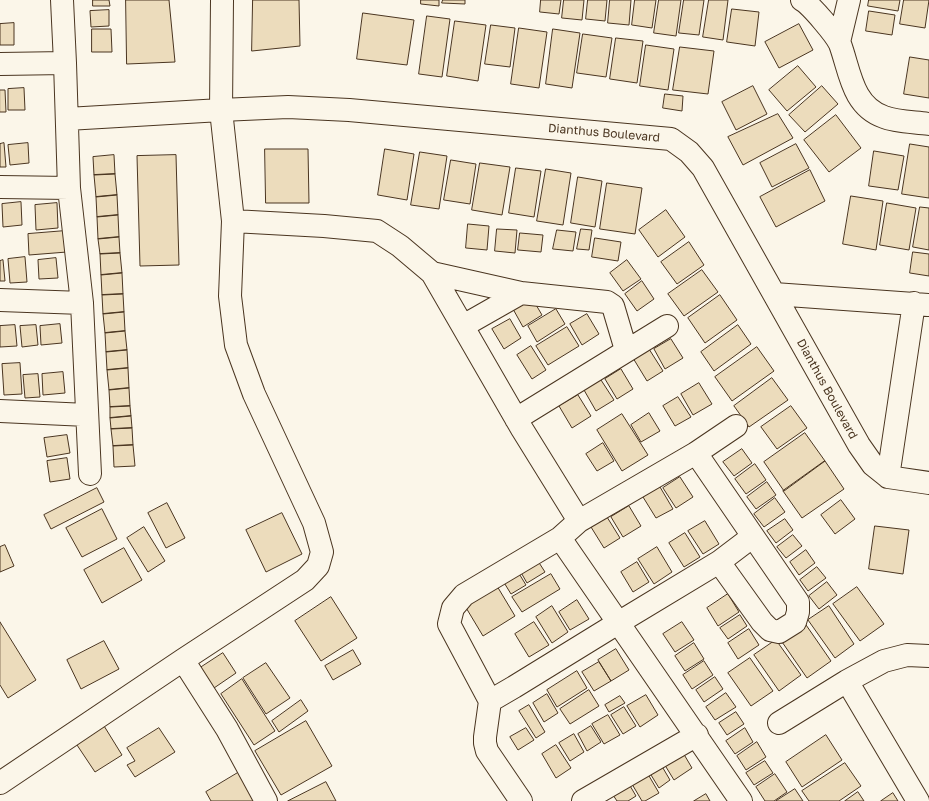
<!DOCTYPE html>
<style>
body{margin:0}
canvas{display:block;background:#fbf6e9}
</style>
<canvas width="929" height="801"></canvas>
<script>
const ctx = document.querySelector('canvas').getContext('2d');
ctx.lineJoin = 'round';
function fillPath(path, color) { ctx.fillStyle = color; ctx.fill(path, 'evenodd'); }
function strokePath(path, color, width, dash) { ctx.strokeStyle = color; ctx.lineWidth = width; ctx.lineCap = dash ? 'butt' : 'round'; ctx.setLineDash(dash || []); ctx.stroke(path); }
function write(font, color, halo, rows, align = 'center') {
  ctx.font = font + ' "Golos Text",sans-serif'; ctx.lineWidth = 3; ctx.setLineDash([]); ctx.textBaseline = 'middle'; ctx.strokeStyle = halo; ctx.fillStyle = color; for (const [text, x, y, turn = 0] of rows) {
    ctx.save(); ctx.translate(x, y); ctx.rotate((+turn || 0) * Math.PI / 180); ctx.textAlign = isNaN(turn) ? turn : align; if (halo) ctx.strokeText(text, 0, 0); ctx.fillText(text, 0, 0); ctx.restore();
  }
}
const building = new Path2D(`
 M93 0H109L110 6H93Z
 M126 0H169L175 62 127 64Z
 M253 0H299L300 46 252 51Z
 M421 0H439V6L421 4Z
 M443 0H465V4L442 3Z
 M541 0H561L559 14 540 12Z
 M564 0H584L582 20 562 18Z
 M588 0H607L605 21 586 19Z
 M610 0H631L629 25 608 23Z
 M635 0H656L652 28 632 25Z
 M659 0H681L676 36 654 33Z
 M684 0H704L699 35 679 33Z
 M709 0H728L723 40 703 37Z
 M869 0H900L898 11 868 6Z
 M904 0H929L925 28 900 24Z
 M732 9 759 12 755 46 727 42Z
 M109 10V26L91 27 90 11Z
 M869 11 895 15 892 35 866 31Z
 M363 13 414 20 407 65 357 59Z
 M427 16 450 19 442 77 419 74Z
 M455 21 486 25 478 81 447 76Z
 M14 23V45H0V24Z
 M799 24 813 50 779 68 765 42Z
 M491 25 515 28 510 67 485 64Z
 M519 28 547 32 539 88 511 84Z
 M92 29H111L112 52H92Z
 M553 29 580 33 572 88 546 84Z
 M583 34 612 38 606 77 577 73Z
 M616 38 643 41 637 83 610 79Z
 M646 45 674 49 668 90 640 86Z
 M680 47 714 51 708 94 673 90Z
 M910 57 929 60V98L904 94Z
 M798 66 816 87 787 111 769 90Z
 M753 86 767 114 736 130 722 102Z
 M822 86 838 104 805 132 789 115Z
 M24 88 25 110H8V89Z
 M0 90H5L6 112H0Z
 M665 94 683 96 682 111 663 108Z
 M778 114 793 138 743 165 728 137Z
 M836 115 861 148 829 172 804 140Z
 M4 143 6 167H0V144Z
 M28 143 29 163 10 165 8 145Z
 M796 144 809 168 772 187 760 163Z
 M910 144 929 147V198L902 194Z
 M265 149H308L309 203H266Z
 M385 149 414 154 407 200 378 195Z
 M874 151 904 156 898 190 869 186Z
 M420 152 447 156 439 209 411 205Z
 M114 155 115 174 94 175 93 157Z
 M176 155 179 265 140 266 137 156Z
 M451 160 476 164 470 204 444 200Z
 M480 163 510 167 502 215 472 210Z
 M516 168 541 171 534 217 509 213Z
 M546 169 571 173 563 225 537 221Z
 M810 170 825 201 776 227 760 197Z
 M115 174 117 195 96 197 94 175Z
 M578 177 602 181 595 227 571 223Z
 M607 183 642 188 635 234 600 229Z
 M117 195 118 215 97 217 96 197Z
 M851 196 883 201 876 250 843 244Z
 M21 202 22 225 3 227 2 204Z
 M57 203 58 228 36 230 35 205Z
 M887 203 916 208 909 250 880 245Z
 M920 207 929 208V250L913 247Z
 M666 210 685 237 658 257 639 230Z
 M118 215 119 237 98 239 97 217Z
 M468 224 489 226 487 250 466 248Z
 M497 229 517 230 515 253 495 251Z
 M581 229 592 230 589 250 577 249Z
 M557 230 576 232 573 251 553 249Z
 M65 231 67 252 29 255 28 234Z
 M520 233 543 235 541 252 518 250Z
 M119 237 120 253 100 254 98 239Z
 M595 238 621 242 618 261 592 257Z
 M689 242 704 265 677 284 661 262Z
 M913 252 929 254V276L910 273Z
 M120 253 122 273 101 275 100 254Z
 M25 257 27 282 10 283 8 259Z
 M56 258 58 278 39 279 38 260Z
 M3 260 5 281H0V261Z
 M627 260 641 279 623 291 610 273Z
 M702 270 718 292 684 316 668 294Z
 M122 273 123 294 102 295 101 275Z
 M642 281 654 299 637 311 625 294Z
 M123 294 124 312 103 314 102 295Z
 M720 295 737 320 705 343 688 318Z
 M532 298 542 315 523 327 513 309Z
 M556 309 565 324 537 342 528 326Z
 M124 312 125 331 105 333 103 314Z
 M587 314 599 334 582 345 570 324Z
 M510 319 521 338 504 349 492 329Z
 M60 324 62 343 41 345 40 326Z
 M15 325 17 346 0 347V326Z
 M36 325 38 345 22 347 20 326Z
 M738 325 751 344 714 371 701 352Z
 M567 327 579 346 548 365 536 346Z
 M125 331 127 350 106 352 105 333Z
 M671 339 683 358 665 369 654 349Z
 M531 346 546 370 532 379 517 355Z
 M757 347 774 371 732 401 715 377Z
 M649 349 663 371 647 381 633 358Z
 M127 350 128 368 107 370 106 352Z
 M20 363 22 394 4 395 2 364Z
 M128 368 129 388 109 390 107 370Z
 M621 369 633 389 617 399 605 379Z
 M63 372 65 393 43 395 42 374Z
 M38 374 40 397 25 398 23 375Z
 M772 378 788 400 749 427 734 406Z
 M601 380 614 400 596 411 584 390Z
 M699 383 712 404 693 415 681 394Z
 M129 388 130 406 110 407 109 390Z
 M578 395 591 416 572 428 559 406Z
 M678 397 691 417 675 426 663 406Z
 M130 406 131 416 110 418V407Z
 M791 406 807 428 777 449 761 427Z
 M649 413 660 431 641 442 631 425Z
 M622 414 648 455 622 471 597 430Z
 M131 416 132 428 111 429 110 418Z
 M132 428 133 445 113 446 111 429Z
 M805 433 825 461 784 491 764 462Z
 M67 435 70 453 47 457 44 438Z
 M603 443 614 461 597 471 586 454Z
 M133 445 135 466 114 467 113 446Z
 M742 449 752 463 734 476 723 462Z
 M67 458 70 479 50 482 47 461Z
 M825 461 844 489 802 518 783 491Z
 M755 464 766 480 746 494 735 479Z
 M680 477 693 497 676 508 663 488Z
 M767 482 776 495 756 509 747 497Z
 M660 487 673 509 656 518 643 497Z
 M97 488 104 502 51 529 44 515Z
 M775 498 785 512 764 527 754 514Z
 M841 500 855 519 835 534 821 515Z
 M167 503 185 538 166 548 148 513Z
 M629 506 641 526 623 537 611 517Z
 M102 509 117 539 82 557 66 528Z
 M282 513 302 554 266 572 246 530Z
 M607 517 620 538 604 548 591 527Z
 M785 519 793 530 776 543 767 531Z
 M705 521 719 544 703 554 688 531Z
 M875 526 909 530 903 574 869 569Z
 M144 527 165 561 148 572 127 538Z
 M685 533 700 557 684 567 669 543Z
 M793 535 802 546 786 558 777 547Z
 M5 545 14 566 0 572V547Z
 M657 547 672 572 654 584 638 559Z
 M124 548 142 580 102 603 84 570Z
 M806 550 815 563 799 575 790 562Z
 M536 558 545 572 527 583 519 569Z
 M637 562 649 582 633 592 621 572Z
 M515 567 526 585 511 594 500 576Z
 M817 567 826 578 808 591 800 580Z
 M551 574 560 589 522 612 512 597Z
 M827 582 837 595 819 609 809 596Z
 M497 586 515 616 483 636 465 606Z
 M857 587 884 624 860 641 833 604Z
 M728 594 739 612 718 626 707 608Z
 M331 597 357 638 321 661 295 621Z
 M577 600 589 619 570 630 559 612Z
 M552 606 568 632 552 643 536 617Z
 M829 606 854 644 835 658 808 620Z
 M740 615 747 626 728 639 720 628Z
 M0 622 36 680 8 698 0 685Z
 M534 622 549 645 529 657 515 634Z
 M682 622 694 640 675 652 663 634Z
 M804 622 831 661 807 678 780 639Z
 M749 629 759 645 738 659 728 643Z
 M776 640 801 675 779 691 754 655Z
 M104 641 119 669 81 689 67 660Z
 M694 643 704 659 685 671 675 656Z
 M616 649 629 670 611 681 598 660Z
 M353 650 361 664 333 680 325 666Z
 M223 653 236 673 214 688 200 668Z
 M750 658 773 691 751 706 728 673Z
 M704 661 713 675 692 689 683 675Z
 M599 662 611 681 594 691 582 672Z
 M266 663 290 698 266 714 243 678Z
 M577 671 587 688 557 707 547 690Z
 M715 677 723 689 704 702 696 690Z
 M242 679 275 731 254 745 221 694Z
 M589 690 599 706 570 724 560 709Z
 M726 693 736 707 715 720 706 707Z
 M547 694 558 713 544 722 533 703Z
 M646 695 658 715 640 727 627 706Z
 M620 696 625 703 609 712 605 705Z
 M301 700 308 711 279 732 272 721Z
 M529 705 545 732 536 738 519 711Z
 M624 707 636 726 623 734 611 715Z
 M736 712 744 724 727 735 719 723Z
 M608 715 620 735 604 744 592 724Z
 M101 721 122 755 95 772 73 739Z
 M306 721 332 766 281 795 255 751Z
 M591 726 601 742 587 751 578 734Z
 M159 728 175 752 135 777 127 765 135 761 127 748Z
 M526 728 534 740 518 750 510 737Z
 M745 728 753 742 735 754 726 741Z
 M574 734 584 752 570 761 559 743Z
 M826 735 842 760 802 787 786 762Z
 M757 742 766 757 746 770 737 756Z
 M556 745 571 768 556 778 542 754Z
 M682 751 692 768 674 780 663 762Z
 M765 761 773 773 754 785 746 773Z
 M660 763 670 780 659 788 648 770Z
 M845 763 861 786 839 801H809L802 791Z
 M645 769 659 793 645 801H642L629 779Z
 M241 771 258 801H211L206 792Z
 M775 774 787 792 774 801H765L756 787Z
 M626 779 636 796 628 801H617L609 789Z
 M326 782 336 801H288Z
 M795 789 803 801H776Z
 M858 792 864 801H845Z
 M893 793 898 801H881Z
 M706 794 710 801H694Z`);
fillPath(building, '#ecdcbc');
strokePath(building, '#4a3520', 1);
const minor = new Path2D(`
 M62 0 65 63 69 188 82 303 90 474
 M802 0C811 5 836 35 840 44 850 71 852 106 884 117 896 122 916 122 929 124
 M839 42 849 0
 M0 64 65 63
 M67 119 221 110 288 107 349 110 671 139 689 152 703 168 859 445 873 465 888 477 929 483
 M0 187 69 188
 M233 221 324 226 377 231 400 246 432 273 522 429 579 521
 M432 273 521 293 607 302 613 306 626 350
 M774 294 928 305
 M0 300 82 303
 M463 326 521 293
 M0 411 87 415
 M516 419 667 326
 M736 426 696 453 579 521 560 538 464 595 453 608 449 624 490 701 514 687 618 623 719 562 752 537
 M696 453 798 602V612L795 622 779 632 770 630 762 622 719 562
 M888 477 914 303
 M560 538 741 801
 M183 660 227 729 266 801
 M847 681 918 801
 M490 701 485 737V743L487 751 521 801
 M779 723 847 681 884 661 907 655 929 656
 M0 783 183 660 305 580 318 566 322 552 314 523 254 394 236 345 230 296 233 221 221 110 222 0
 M583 801 697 735`);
strokePath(minor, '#4a3520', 24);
strokePath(minor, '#fbf6e9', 22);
write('12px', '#4a3520', '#fbf6e9', [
 ["Dianthus Boulevard",604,133,5],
 ["Dianthus Boulevard",827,389,61]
]);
</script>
